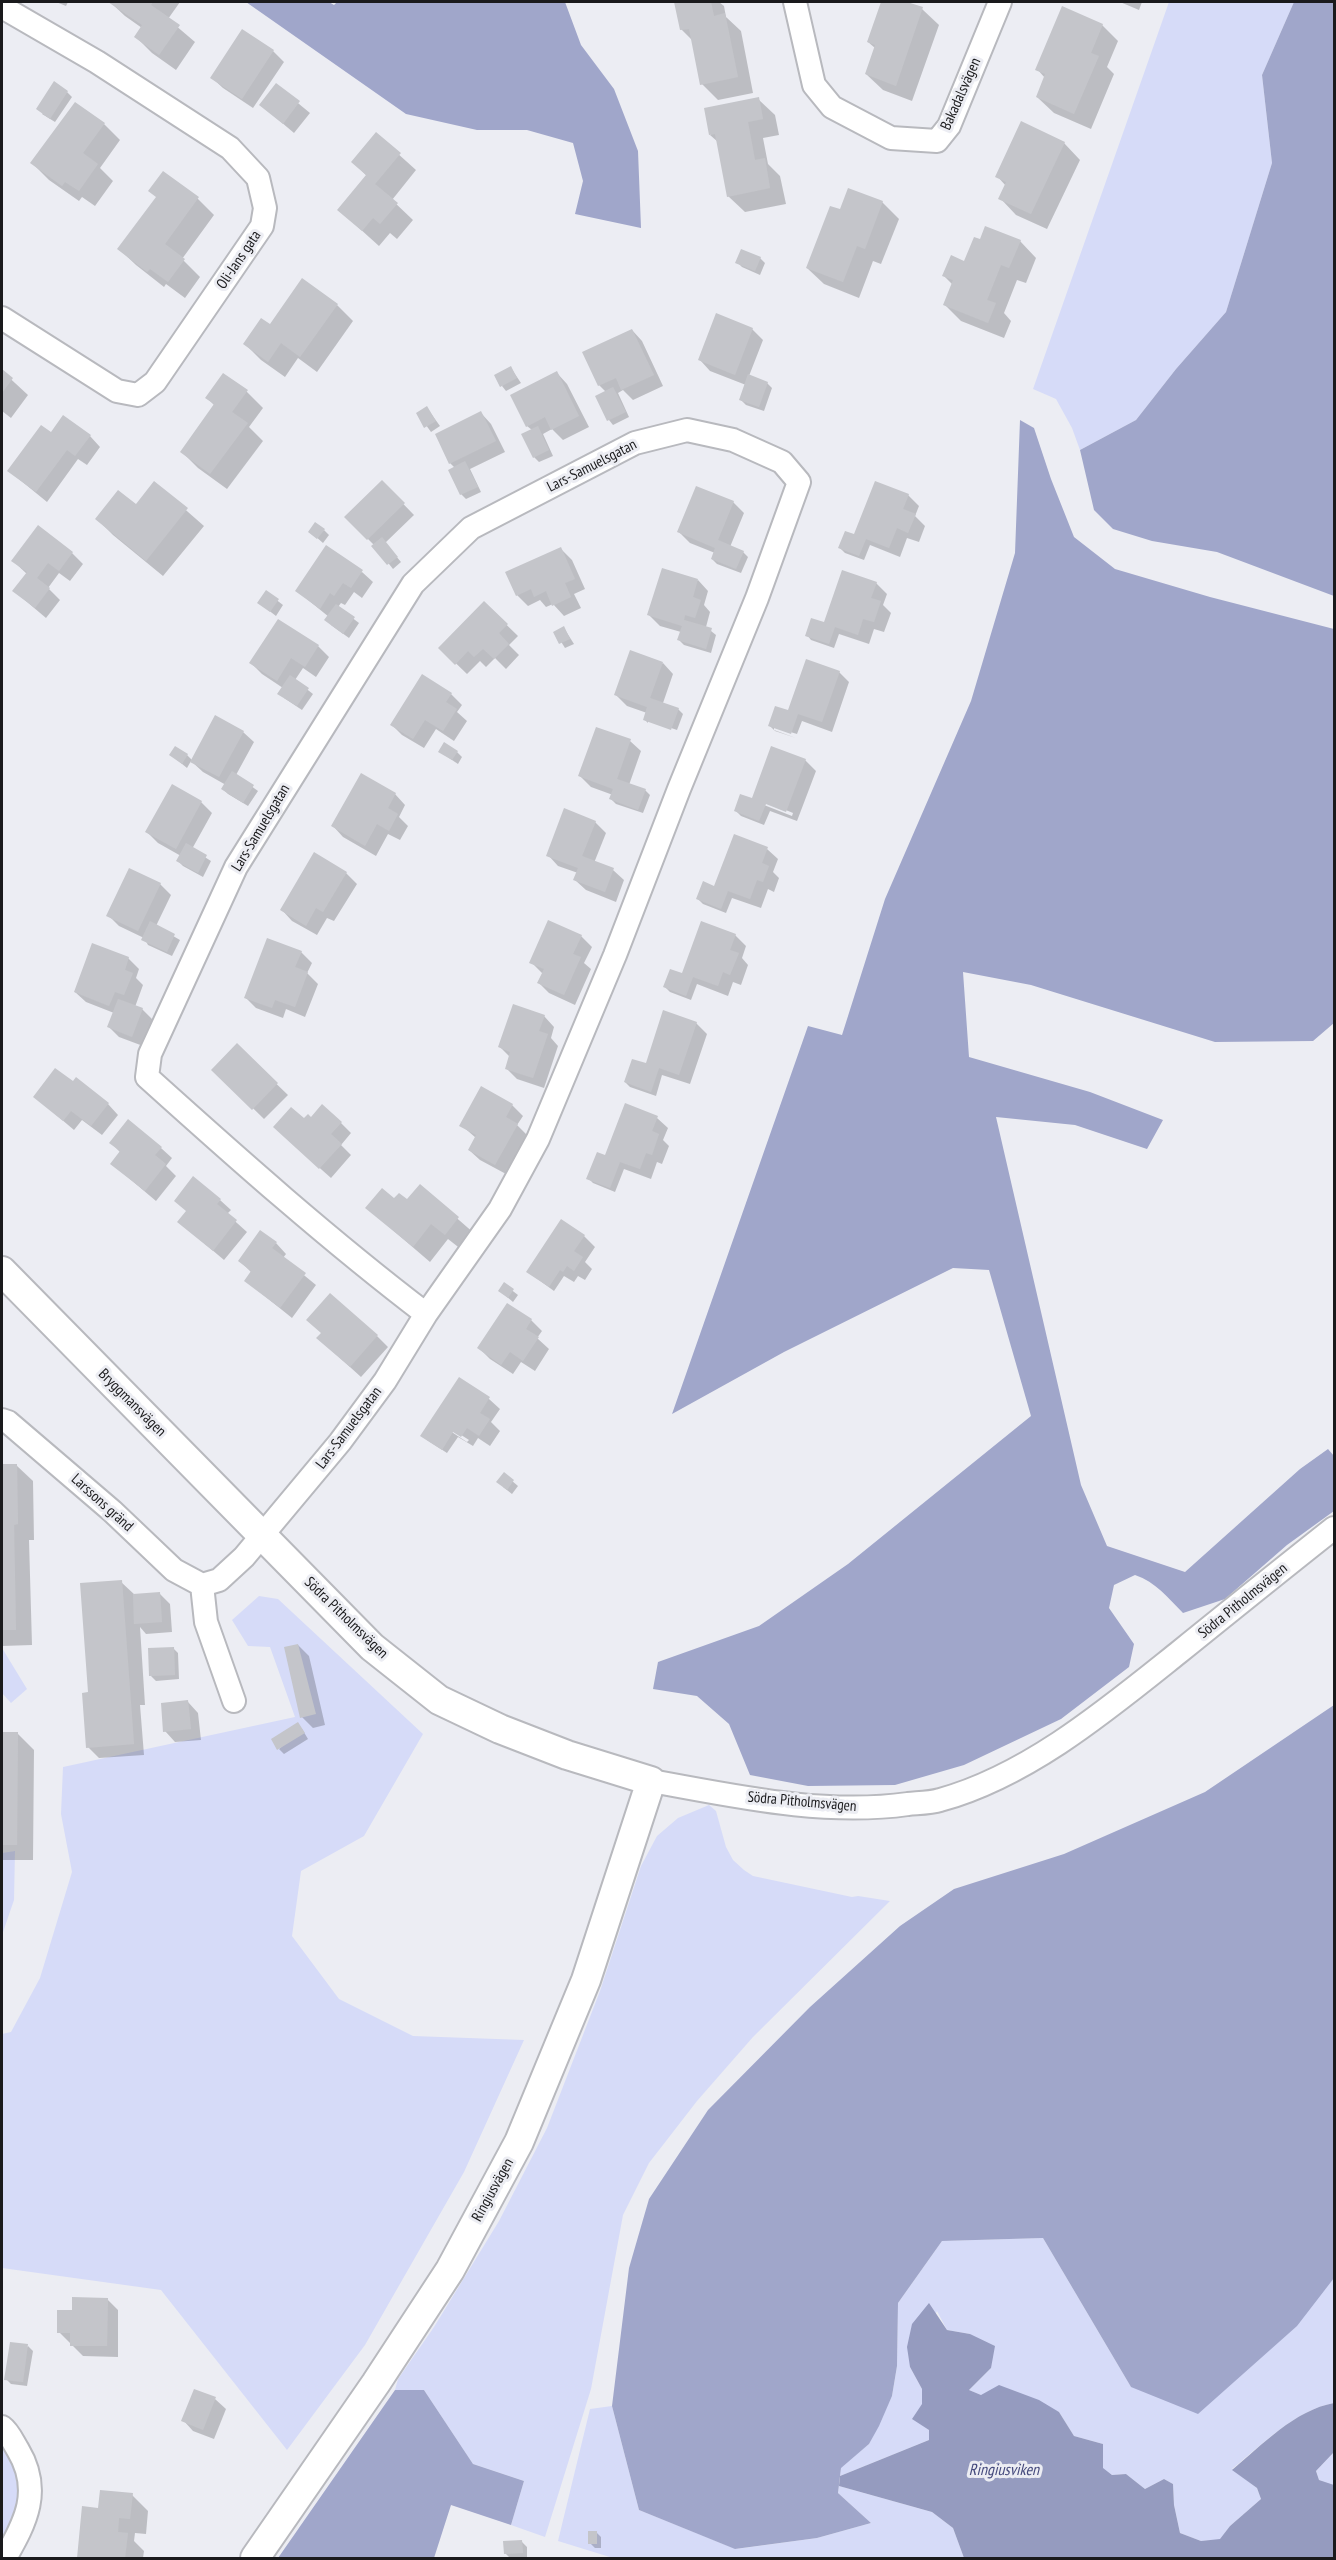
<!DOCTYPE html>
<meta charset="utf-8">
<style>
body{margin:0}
#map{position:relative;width:1336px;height:2560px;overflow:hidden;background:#ecedf3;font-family:"PT Sans Narrow",sans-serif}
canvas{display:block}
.frame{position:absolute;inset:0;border:3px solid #1a1a1c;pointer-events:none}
</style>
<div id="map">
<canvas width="1336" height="2560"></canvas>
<div class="frame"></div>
</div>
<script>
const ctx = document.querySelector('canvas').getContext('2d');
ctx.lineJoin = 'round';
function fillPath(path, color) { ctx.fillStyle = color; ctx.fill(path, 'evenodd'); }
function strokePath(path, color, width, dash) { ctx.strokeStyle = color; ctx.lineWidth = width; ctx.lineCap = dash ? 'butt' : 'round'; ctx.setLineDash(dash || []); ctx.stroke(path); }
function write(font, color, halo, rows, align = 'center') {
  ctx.font = font + ' "PT Sans Narrow",sans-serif'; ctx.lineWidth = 6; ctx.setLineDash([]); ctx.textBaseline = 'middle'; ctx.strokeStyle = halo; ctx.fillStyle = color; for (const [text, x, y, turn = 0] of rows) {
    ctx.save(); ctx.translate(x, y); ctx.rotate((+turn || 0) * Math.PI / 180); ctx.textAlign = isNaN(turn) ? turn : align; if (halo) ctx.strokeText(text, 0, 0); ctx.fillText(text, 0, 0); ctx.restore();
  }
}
fillPath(new Path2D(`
 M1169 2H1294L1262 75 1272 163 1226 312 1176 369 1136 420 1080 450 1072 428 1056 399 1033 389Z
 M259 1596 278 1599 423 1734 364 1836 301 1871 292 1936 339 1999 413 2036 524 2040 464 2172 365 2345 287 2450 161 2290 2 2268V2034L11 2032 40 1978 72 1872 61 1814 63 1767 295 1717 270 1647 248 1646 232 1620Z
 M2 1648 27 1689 11 1703 2 1693Z
 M709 1805 716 1811 726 1847 733 1860 744 1870 753 1876 852 1897 858 1896 890 1901 753 2037 697 2101 649 2163 623 2215 591 2389 545 2537 511 2525 524 2481 473 2464 424 2390H395L398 2379 434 2327 499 2221 547 2128 600 1991 641 1866 657 1836 678 1818Z
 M15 1851 14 1900 2 1935V1853Z
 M1043 2238 1131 2387 1334 2278V2403C1295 2410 1262 2445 1232 2469L1257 2488 1261 2499 1230 2526 1220 2540 1201 2541 1180 2533 1174 2505 1173 2484 1164 2479 1145 2489 1126 2474 1112 2475 1103 2469V2444L1074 2436 1059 2412 981 2395 969 2390 991 2368 970 2334 947 2330 937 2311 910 2367 922 2389V2404L929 2430V2440L840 2476 841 2467 869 2444 892 2396 897 2366 898 2303 942 2241Z
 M612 2406 639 2510 736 2549 817 2538 871 2523 838 2493 839 2486 932 2512 953 2528 964 2558H613L558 2541 590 2409Z
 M2 2433 24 2467 18 2527 2 2555Z
 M1334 2452V2486L1319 2480 1316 2471Z`), '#d6dbf8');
fillPath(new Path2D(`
 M246 2H329L334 5 337 2H565L581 45 614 89 638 151 641 228 575 214 583 181 573 143 527 130H477L406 114Z
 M1294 2H1334V596L1217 552 1152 541 1113 529 1094 510 1080 450 1136 420 1176 369 1226 312 1272 163 1262 75Z
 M1020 420 1034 428 1051 479 1074 537 1115 569 1210 597 1334 629V1023L1313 1041 1215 1042 1031 985 963 972 969 1057 1090 1092 1163 1120 1147 1149 1075 1125 996 1117 1081 1485 1107 1546 1185 1572 1300 1469 1328 1449 1334 1456V1511L1287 1545 1225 1599 1183 1613C1168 1598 1156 1582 1135 1575L1114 1585 1109 1608 1134 1644 1129 1667 1061 1719 964 1765 895 1785 808 1786 750 1775 729 1724 697 1696 653 1689 658 1662 759 1626 848 1564 1031 1416 989 1270 953 1268 784 1352 672 1414 808 1026 842 1035 885 899 971 701 1015 553Z
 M1334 1705V2278L1297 2326 1198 2414 1131 2387 1043 2238 942 2241 898 2303 897 2366 892 2396 879 2426 869 2444 841 2468 838 2493 871 2523 817 2538 735 2549 639 2510 612 2406 629 2268 649 2199 708 2110 810 2007 900 1926 954 1889 1064 1854 1205 1792Z
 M395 2390H424L473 2464 524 2481 511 2525 451 2505 434 2558H278Z`), '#a0a6ca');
fillPath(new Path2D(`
 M929 2303 947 2330 970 2334 995 2346 991 2368 969 2390 981 2395 999 2385 1039 2400 1059 2412 1074 2436 1103 2444V2468L1112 2475 1126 2474 1145 2489 1164 2479 1173 2484 1174 2505 1180 2533 1201 2541 1220 2539 1230 2526 1261 2499 1257 2488 1232 2470C1262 2445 1295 2410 1334 2403V2452L1316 2471 1319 2480 1334 2485V2558H964L953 2528 932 2512 839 2486 840 2476 929 2440V2430L912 2419 922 2404V2389L910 2367 907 2347 912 2324Z`), '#959bbf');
fillPath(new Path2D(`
 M56 2H68L66 6Z
 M110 2H180L168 19 195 42 176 70 152 53 136 37 142 28 125 16Z
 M676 2H719L724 6 726 17 741 31 753 93 718 100 702 84 693 41 681 29Z
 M882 2H902L922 9 939 25 912 101 883 90 866 74 875 48 868 42Z
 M1120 2H1142L1139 10Z
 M1102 25 1118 41 1107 67 1114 74 1091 129 1054 113 1037 97 1045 78 1037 69Z
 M273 51 284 62 253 108 223 88 212 78Z
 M276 85 310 113 294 133 261 105Z
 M67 92 72 97 55 122 42 114Z
 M758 99 775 115 779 135 763 138 768 164 780 176 786 204 745 212 728 196 718 142 710 135Z
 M104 124 120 140 100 168 113 181 95 206 82 197 79 201 49 180 32 163Z
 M376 134 416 170 392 200 413 220 397 239 390 233 379 246 339 210 367 176 353 162Z
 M1064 143 1080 160 1047 229 1016 215 1000 198 1006 186 997 176Z
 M163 173 198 199 214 215 182 259 200 277 185 298 166 284 164 287 136 265 119 249 157 198Z
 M849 190 882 202 899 219 881 264 873 261 859 298 824 284 807 268 840 211Z
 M980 240 1020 241 1036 258 1026 283 1017 280 1004 313 1011 321 1004 338 961 321 945 305 953 285 944 276 965 263Z
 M760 258 765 263 760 275 742 267 737 262Z
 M337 305 353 321 317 372 298 358 285 377 261 360 245 344 270 326Z
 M752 329 763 340 749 376 767 383 772 388 764 411 746 405 741 400 746 385 710 371 700 360Z
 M632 330 642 341 663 386 633 400 623 390 618 393 629 417 613 425 609 420 606 392 599 385 584 353Z
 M511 368 521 383 506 391 502 386Z
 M2 371 28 395 11 418 2 411Z
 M557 373 567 384 589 427 563 440 552 429 543 434 553 456 539 462 534 457 532 430 527 426Z
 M224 375 247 392 263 408 249 427 263 441 227 489 198 468 182 452 215 406 207 398Z
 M427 408 440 426 431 432 418 414Z
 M481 413 491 424 505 452 470 469 481 492 466 499 461 494 455 468 450 463Z
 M51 434 90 436 100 447 87 465 78 459 47 502 9 471Z
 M382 482 414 515 385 543 401 562 393 569 374 545 346 517Z
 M155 483 204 526 163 576 113 535 97 519 136 506Z
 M908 495 919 506 915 516 925 526 919 542 907 538 900 557 870 545 864 560 845 553 840 548 861 538Z
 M733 502 744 513 730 547 743 552 748 557 741 573 717 564 712 559 715 553 690 543 679 532Z
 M324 530 329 535 323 543 315 536Z
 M561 549 572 560 585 589 574 594 581 608 564 616 553 604 546 607 540 600 528 606 517 595Z
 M72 553 83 564 70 581 59 573 48 588 60 600 46 618 14 591 27 574 13 561Z
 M362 572 373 582 362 598 354 592 345 605 341 603 338 607 359 623 349 638 331 625 329 617 297 591Z
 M698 580 708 591 704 605 710 612 706 627 716 635 711 653 684 645 679 640 681 632 660 626 649 615Z
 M876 583 887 594 883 605 891 613 884 632 874 629 869 644 839 634 834 648 811 640 807 635 830 626Z
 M266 592 283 605 276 616 259 603Z
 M484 603 518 636 509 645 519 655 506 669 495 658 486 667 480 661 467 674 440 648Z
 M278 621 318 646 329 657 316 677 303 668 295 680 313 694 302 710 284 698 283 688 262 674 251 663Z
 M564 628 574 644 565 648 555 632Z
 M663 663 673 674 663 703 678 709 683 714 677 730 648 720V723L644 719 647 713 627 706 616 695Z
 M839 672 849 682 832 732 802 721 797 734 774 727V730L796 738 775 731 770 726 794 714Z
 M451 694 462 705 457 712 467 721 454 741 436 729 424 748 402 735 392 725Z
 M243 732 254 742 236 775 258 791 248 806 228 794 223 789 226 785 203 772 191 761 187 768 171 755H187L193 761Z
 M630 741 641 751 629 785 645 790 650 795 643 813 616 804 611 799 613 795 591 787 580 776Z
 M440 752H457L462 757 458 764Z
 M805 760 816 771 797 821 770 811 764 825 741 816 736 811 758 803ZM764 801 793 813 792 816 764 805Z
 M395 794 405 805 399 817 408 826 400 840 388 834 376 856 343 837 333 826Z
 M201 802 212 813 192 849 211 861 203 877 183 866 178 861 181 856 158 843 147 832Z
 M595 822 606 833 594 863 613 870 624 880 616 902 586 890 575 880 578 873 558 866 548 855Z
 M767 849 778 859 773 872 779 878 774 892 768 889 761 908 732 898 726 913 703 904 698 899Z
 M346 873 357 884 334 921 327 918 317 935 292 921 282 910Z
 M160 884 171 895 156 926 180 940 172 956 148 945 144 938 119 926 108 915Z
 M735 935 746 946 742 958 748 965 741 985 733 982 728 996 697 984 691 1000 670 992 665 987Z
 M581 936 592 947 584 963 591 969 575 1005 549 993 539 983 543 974 531 962Z
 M301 952 312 963 307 973 318 984 305 1017 286 1009 283 1018 256 1008 245 997Z
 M128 958 139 969 136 978 143 985 135 1007 142 1009 153 1020 143 1046 119 1037 109 1027 114 1013 86 1002 75 992Z
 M544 1016 554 1027 551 1038 558 1046 544 1088 517 1079 506 1068 510 1057 500 1047Z
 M696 1023 707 1034 690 1084 662 1075 656 1096 630 1087 625 1082Z
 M237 1046 288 1095 264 1119 214 1070Z
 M35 1097 108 1104 118 1115 102 1135 82 1120 74 1130Z
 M512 1105 523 1116 517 1125 527 1135 506 1174 480 1160 469 1150 476 1138 461 1125Z
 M626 1105 657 1118 668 1128 663 1140 669 1146 662 1164 657 1162 651 1179 624 1169 615 1192 593 1183 588 1178 605 1157Z
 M311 1119 341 1123 351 1133 341 1145 351 1155 331 1178 286 1138 304 1121Z
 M111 1143 161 1148 172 1158 166 1166 176 1176 156 1201 112 1164 121 1153Z
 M420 1186 475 1234 462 1250 448 1239 430 1262 367 1208 395 1200 407 1201Z
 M220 1200 231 1210 227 1214 247 1232 224 1260 179 1222Z
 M561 1221 584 1236 595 1247 585 1262 592 1269 585 1280 578 1276 574 1282 564 1276 554 1291 528 1272Z
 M276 1243 286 1254 283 1258 316 1285 292 1318 246 1281 252 1273 240 1261Z
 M505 1285 518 1295 513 1302 500 1291Z
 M507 1305 531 1320 542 1331 537 1338 549 1349 535 1371 521 1362 513 1374 490 1359 479 1348Z
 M377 1336 388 1347 361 1377 329 1348Z
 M459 1379 489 1399 500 1409 491 1422 500 1431 490 1446 478 1438 473 1446 458 1437 447 1453 427 1440ZM444 1424 469 1440 467 1442 444 1427Z
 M2 1465H16L33 1481 34 1540H29L32 1645 2 1646Z
 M504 1474 518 1486 512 1494 503 1487Z
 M121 1582 135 1595 160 1594 170 1604 172 1632 146 1634 140 1627 145 1705H140L144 1755 99 1758 88 1747Z
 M298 1645 309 1656 325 1725 313 1728 302 1717Z
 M173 1648 178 1653 179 1679 156 1681 151 1676Z
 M188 1702 198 1713 201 1740 175 1742 165 1731Z
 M302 1729 308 1739 284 1754 279 1749Z
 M2 1734H18L34 1750 33 1860H2Z
 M107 2299 118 2310V2357L83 2356 59 2332 74 2312Z
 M28 2346 33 2351 27 2386 11 2384 6 2379Z
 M215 2399 226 2409 214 2439 193 2431 183 2420Z
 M132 2495 148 2511 146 2534 135 2533 134 2541 144 2551 143 2558H78L83 2508 100 2510Z
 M596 2532 601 2537V2548H595L590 2543Z
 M522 2542 527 2547V2557L510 2558 505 2553Z`), '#0003');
fillPath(new Path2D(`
 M108 2H153L151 5 180 25 159 55 134 37 142 25Z
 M674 2H711L714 16 725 13 738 77 700 85 689 29 680 30Z
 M881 2H907L923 7 896 86 865 74 875 45 867 42Z
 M1062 6 1103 24 1091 53 1099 56 1074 114 1036 97 1045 74 1035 70Z
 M242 29 274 50 242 99 210 78Z
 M54 81 68 91 50 119 36 109Z
 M276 83 300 101 283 124 259 105Z
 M759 97 763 119 748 122 755 160 765 158 770 188 727 197 715 134 709 135 704 108Z
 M75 102 105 123 83 153 98 164 79 191 65 182 62 186 30 163Z
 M1021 121 1065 142 1031 214 998 199 1006 182 995 177Z
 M376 132 401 153 375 184 398 203 380 224 373 218 362 231 337 210 366 175 351 162Z
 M163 171 199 197 165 244 185 259 168 282 150 269 147 272 117 249 156 197 148 191Z
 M848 188 883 201 865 249 857 246 843 282 806 268 830 206 840 209Z
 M985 226 1021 240 1009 268 1001 265 987 300 996 303 988 323 943 305 953 280 942 276 951 255 964 261 974 237 980 239Z
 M741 249 761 257 755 271 735 263Z
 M302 278 338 304 300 357 281 343 268 362 243 344 261 318 270 324Z
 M716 313 753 328 735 375 698 360Z
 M632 329 654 375 621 390 616 378 598 386 582 352Z
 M511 366 517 378 500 387 494 375Z
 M2 369 13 378 2 393Z
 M557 371 579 416 551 430 545 417 526 427 510 395Z
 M223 373 248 390 232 412 248 423 210 474 180 452 214 404 205 398Z
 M748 374 768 382 759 407 739 400Z
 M613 387 626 412 607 421 595 396Z
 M427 406 436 421 424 428 416 413Z
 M481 411 496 441 449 464 435 434Z
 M63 415 91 435 75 456 67 450 36 492 7 471 41 425 51 432Z
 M538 426 549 450 533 458 521 434Z
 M465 461 478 487 460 495 448 470Z
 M382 480 405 503 367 540 344 517Z
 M154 481 188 508 146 561 95 519 118 490 136 504Z
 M875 481 909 494 903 509 916 514 908 533 897 528 889 548 866 539 859 556 838 548 845 531 854 534Z
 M696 486 734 501 718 540 744 551 736 569 711 559 715 548 677 532Z
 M315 522 325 529 317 539 308 532Z
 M38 525 73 552 59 571 48 563 37 578 50 588 35 608 12 591 27 572 11 561Z
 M382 537 398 557 387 565 371 546Z
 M326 545 363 570 351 588 343 583 334 596 330 593 320 609 295 591Z
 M561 547 575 579 565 583 571 597 552 606 546 591 534 597 531 589 516 596 505 572Z
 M662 568 698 579 693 597 701 600 695 618 685 615 684 620 712 628 706 649 677 640 682 626 647 615Z
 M842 570 877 582 871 598 881 601 874 622 863 619 858 635 835 627 829 644 805 636 811 618 824 622Z
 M266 590 279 599 270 612 257 603Z
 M484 601 508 624 499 633 509 644 494 659 483 649 474 657 468 651 455 665 438 648Z
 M336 604 355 617 343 634 324 620Z
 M278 619 319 645 305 667 291 658 277 681 249 663Z
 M564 626 570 639 559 644 553 632Z
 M630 650 663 662 650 698 679 708 671 730 643 720 647 707 614 695Z
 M806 659 840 671 822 722 798 714 791 734 768 726 775 706 788 710Z
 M422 674 452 693 446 702 457 709 443 731 425 720 413 739 390 725Z
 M290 675 309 688 297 706 277 694Z
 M215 715 244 731 219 777 190 762Z
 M596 727 631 739 617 779 646 789 638 810 609 799 613 789 578 776Z
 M444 742 458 751 452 760 438 752Z
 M175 746 188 754 182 764 169 755Z
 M771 746 806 759 786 812 766 804 759 821 734 811 740 794 752 798Z
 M232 771 254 785 243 803 221 789Z
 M361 773 396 793 388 808 398 814 389 831 377 824 365 846 331 826Z
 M172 784 202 801 176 849 145 832Z
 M564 808 596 821 582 856 614 868 605 892 573 880 578 868 546 856Z
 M734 834 768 847 762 863 769 866 763 882 757 880 750 899 728 891 721 909 696 899 703 881 714 886Z
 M186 843 207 855 198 873 176 861Z
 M314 852 347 872 323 912 316 908 306 926 280 910Z
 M129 868 161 883 138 931 106 916Z
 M548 920 582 935 573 954 581 957 564 995 537 983 544 969 529 963Z
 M150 921 175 934 167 952 141 940Z
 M701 921 736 934 730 950 739 953 730 975 723 972 718 986 693 977 686 996 663 987 670 969 682 973Z
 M267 938 302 951 295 967 308 972 295 1007 275 1000 272 1008 244 998Z
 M92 943 129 957 125 970 133 973 124 995 115 992 109 1006 74 992Z
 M118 999 143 1008 132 1037 107 1027Z
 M513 1004 545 1015 539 1031 548 1034 533 1078 505 1069 510 1052 498 1047Z
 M663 1010 697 1022 679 1075 659 1068 651 1092 624 1082 632 1059 646 1063Z
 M237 1043 278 1083 252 1110 211 1070Z
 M55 1068 73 1081 76 1077 109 1103 91 1126 71 1111 63 1121 33 1097Z
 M481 1086 513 1104 506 1117 518 1124 495 1165 468 1150 476 1135 459 1126Z
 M625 1103 658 1116 652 1131 659 1134 652 1155 646 1153 640 1169 620 1162 610 1188 586 1179 597 1152 605 1155Z
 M322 1104 342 1122 331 1134 342 1144 319 1169 273 1127 291 1107 304 1118 308 1114 311 1117Z
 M128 1119 162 1147 155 1155 166 1164 145 1191 110 1164 120 1151 109 1143Z
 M193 1176 221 1199 217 1204 237 1220 213 1251 177 1222 186 1211 174 1201Z
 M420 1184 459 1217 445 1235 431 1224 413 1247 365 1208 382 1188 394 1198 399 1193 407 1199Z
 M561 1219 585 1235 574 1251 583 1257 574 1271 567 1266 563 1272 560 1270 549 1287 526 1272Z
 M260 1230 277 1242 272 1248 306 1273 280 1308 244 1281 251 1271 238 1261Z
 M504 1282 514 1289 508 1298 498 1291Z
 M330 1293 378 1335 350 1367 316 1338 321 1333 306 1320Z
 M507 1303 532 1319 526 1329 539 1337 523 1361 510 1352 501 1365 477 1348Z
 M459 1377 490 1397 480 1413 490 1419 479 1436 467 1428 461 1437 453 1432 442 1450 420 1436Z
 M2 1464H17L18 1524 14 1525 16 1630H2Z
 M504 1472 514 1480 507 1490 496 1482Z
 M122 1580 134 1744 86 1748 82 1693 88 1692 80 1583Z
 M160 1592 162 1622 134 1624 133 1594Z
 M298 1644 316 1714 300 1718 284 1647Z
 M174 1647 175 1675 149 1676 148 1648Z
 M188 1700 191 1729 163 1732 161 1703Z
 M298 1722 305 1733 277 1750 271 1739Z
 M2 1732H18L17 1845H2Z
 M72 2297 108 2298 107 2346H70V2333H57V2310H72Z
 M10 2342 28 2344 23 2382 4 2380Z
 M194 2389 216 2397 203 2430 181 2421Z
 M100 2490 133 2493 130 2519 119 2518 118 2532 128 2533 125 2558H77L82 2506 98 2508Z
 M588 2531H597V2544H588Z
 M522 2540 523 2553 504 2554 503 2541Z`), '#c4c5ca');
const minor = new Path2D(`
 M795 2 814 85 832 107 891 138 937 141 949 126 1000 2
 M2 7 97 62 230 148 258 178 265 208 262 226 155 382 138 395 117 391 2 318
 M2 1420 8 1422 112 1511 174 1570 202 1585 219 1580 244 1557 340 1442 385 1381 426 1314 500 1209 538 1139 615 955 679 789 757 598 799 482 782 462 733 440 687 430 635 443 471 528 413 584 236 867 150 1054 147 1077C238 1159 329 1240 426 1314
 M202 1585 206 1622 234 1701
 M651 1781C735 1796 823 1816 908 1804 918 1803 930 1803 940 1800 1028 1776 1108 1709 1178 1653 1230 1611 1282 1569 1334 1528
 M2 2427C9 2432 13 2442 18 2450 42 2490 26 2522 5 2558`);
const tertiary = new Path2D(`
 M2 1271 372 1647 439 1700 500 1729 567 1755 651 1781 586 1980 519 2142 450 2270 376 2383 255 2558`);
strokePath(minor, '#b8b9be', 26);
strokePath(tertiary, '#b8b9be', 32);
strokePath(minor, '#fff', 22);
strokePath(tertiary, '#fff', 28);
write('15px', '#1a1a1c', '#ecedf3', [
 ["Bakadalsvägen",961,94,-66],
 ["Oli-Jans gata",239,260,-56],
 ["Lars-Samuelsgatan",592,466,-27],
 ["Lars-Samuelsgatan",261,828,-59],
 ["Bryggmansvägen",132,1403,45],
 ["Lars-Samuelsgatan",349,1428,-53],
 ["Larssons gränd",102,1503,42],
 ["Södra Pitholmsvägen",1243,1601,-39],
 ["Södra Pitholmsvägen",346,1618,44],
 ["Södra Pitholmsvägen",802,1802,5],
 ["Ringiusvägen",493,2190,-61]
]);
write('italic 16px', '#464b7d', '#ecedf3', [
 ["Ringiusviken",1004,2470]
]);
</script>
